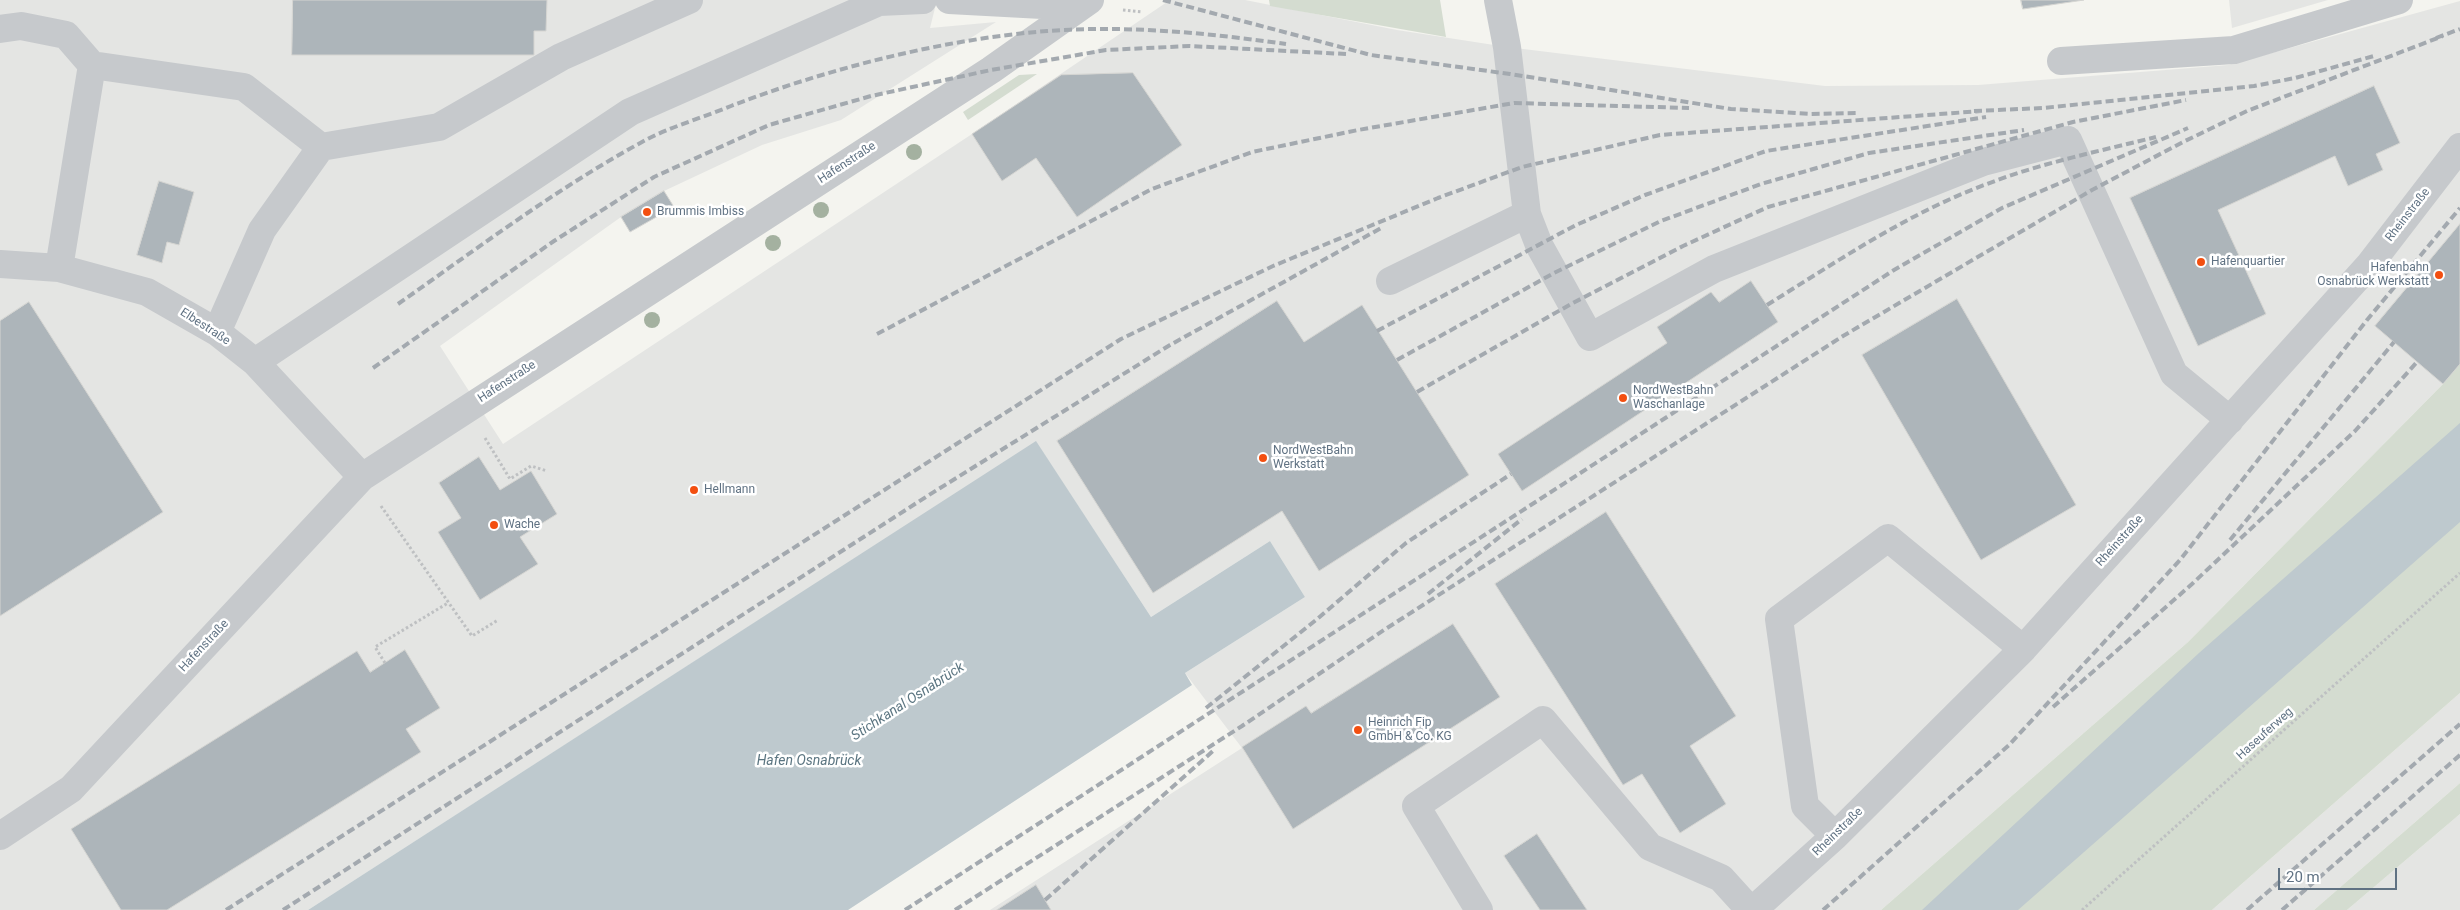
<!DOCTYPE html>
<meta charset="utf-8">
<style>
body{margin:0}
#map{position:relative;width:2460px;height:910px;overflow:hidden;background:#f4f4ef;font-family:Roboto,sans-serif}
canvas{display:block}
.scale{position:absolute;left:2278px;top:868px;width:119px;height:22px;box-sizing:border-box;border:2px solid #607283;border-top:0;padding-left:6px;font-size:15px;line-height:18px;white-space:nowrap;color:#607283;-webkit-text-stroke:4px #fff;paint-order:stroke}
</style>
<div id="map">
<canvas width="2460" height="910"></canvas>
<div class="scale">20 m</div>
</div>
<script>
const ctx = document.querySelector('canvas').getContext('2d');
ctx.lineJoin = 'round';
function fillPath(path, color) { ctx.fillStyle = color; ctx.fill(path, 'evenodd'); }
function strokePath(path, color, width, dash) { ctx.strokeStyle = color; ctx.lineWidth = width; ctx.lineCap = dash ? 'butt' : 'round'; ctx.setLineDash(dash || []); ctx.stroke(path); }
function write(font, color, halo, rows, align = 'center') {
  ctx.font = font + ' Roboto,sans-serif'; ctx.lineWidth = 5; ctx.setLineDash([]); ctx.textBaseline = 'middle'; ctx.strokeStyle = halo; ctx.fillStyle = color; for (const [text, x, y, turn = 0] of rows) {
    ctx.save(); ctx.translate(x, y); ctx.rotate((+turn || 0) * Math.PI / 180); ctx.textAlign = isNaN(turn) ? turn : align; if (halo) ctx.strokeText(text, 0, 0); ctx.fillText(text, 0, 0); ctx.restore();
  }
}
fillPath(new Path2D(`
 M0 0H937L930 28 996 22 841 120 762 145 664 191 621 217 440 346 503 444 972 134 1170 0H1245L1397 30 1507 47 1825 86 1978 85 2228 65 2460 1V364L2443 384 2188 642 1881 910H990L1242 748 1185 673 1305 597 1270 541 1151 617 1036 442 308 910H0Z
 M2229 0H2328L2232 28Z
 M2460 693V783L2314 910H2212Z
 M2460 814V910H2347Z`), '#e4e5e3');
fillPath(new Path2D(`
 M1269 0H1440L1446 37 1270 6Z
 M1037 74 968 120 963 112 1019 75Z
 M2460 364V693L2212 910H1881L2188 642 2443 384Z
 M2460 783V814L2347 910H2314Z`), '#d4dcd0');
fillPath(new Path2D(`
 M2460 423V522L2018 910H1922L2199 653Z
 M1036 441 1151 617 1270 541 1305 597 1185 673 1192 685 848 910H308Z`), '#bec9ce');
const building = new Path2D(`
 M293 0H547L546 31H534V55H292Z
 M2021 0H2084L2023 9Z
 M1133 73 1182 145 1077 217 1036 158 1002 181 972 134 1061 75Z
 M2374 86 2400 143 2376 154 2383 170 2348 186 2335 156 2218 210 2266 314 2198 346 2130 198Z
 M159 181 194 192 179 245 167 242 162 263 137 255Z
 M664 191 674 207 630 232 621 217Z
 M2460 224V364L2443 384 2375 326Z
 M1751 281 1778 322 1522 491 1498 454 1667 343 1657 327 1711 292 1719 302Z
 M1957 299 2076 505 1981 560 1862 355Z
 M1277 301 1304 342 1362 305 1469 475 1319 571 1282 511 1153 593 1057 441Z
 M29 302 163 512 0 616V321Z
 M479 457 500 490 531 471 557 514 520 537 538 564 480 600 438 532 461 518 439 483Z
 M1606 512 1736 716 1690 746 1726 804 1680 833 1642 774 1623 785 1495 584Z
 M1453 624 1500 697 1293 829 1242 747 1306 706 1311 713Z
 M405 650 440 708 406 729 421 752 167 910H121L71 829 357 651 370 672Z
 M1537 834 1587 910H1540L1504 856Z
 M1036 885 1051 910H997Z`);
fillPath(building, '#adb5ba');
strokePath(building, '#d5d5d2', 1);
strokePath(new Path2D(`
 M1123 10 1142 12
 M485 438 510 479 531 466 547 471
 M381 506 472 636 498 620
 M385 663 375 647 448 603
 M2082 910 2460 573`), '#bec0c2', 3, [2.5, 2.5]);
strokePath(new Path2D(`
 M949 0 1080 7
 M1498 0 1507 47 1527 214 1539 245 1590 337 1714 269 1983 162 2068 140 2174 374 2230 420
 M0 29 21 26 66 35 92 65
 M2061 61 2234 50 2399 0
 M0 264 59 268 147 292 217 332 255 362 362 477
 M59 268 92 65 244 87 321 147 439 127 561 57 689 0
 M1390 281 1527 214
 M217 332 262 230 321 147
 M255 362 630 112 879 2 923 0
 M0 836 71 789 362 477 991 70 1090 0
 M1835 836 1805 806 1779 619 1888 538 2023 649
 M1479 910 1416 806 1543 720 1650 847 1721 878 1750 910
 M1753 910 1835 836 2023 649 2370 264 2460 147`), '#c6c9cc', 28);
strokePath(new Path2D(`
 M1163 0 1371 55 1510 74 1731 109 1810 114 1859 113
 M2436 38 2460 29
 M1974 111 2043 108 2254 86 2295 78 2374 56
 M398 304C478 248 556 189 642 142 669 127 702 118 731 106 827 69 943 39 1047 31 1127 25 1208 33 1286 44
 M1767 305C1838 261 1908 213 1987 184 2041 163 2100 151 2156 137
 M1377 331 1576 225 1645 195 1766 151 1986 117
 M877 334 1152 189 1252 152 1358 130 1514 103 1689 108
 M1397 360 1554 273 1661 221 1761 184 1869 153 2024 130
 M373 368 554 241 654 177 769 125 871 96 991 70 1106 50 1190 46 1346 54
 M1417 392 1571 304 1683 246 1768 207 2073 122 2186 100
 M2230 540 2394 342
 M1428 594 1522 519
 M2053 707 2192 584 2355 431 2417 362
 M1206 708 1316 620 1406 543 1511 474
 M1045 900 1213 751
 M226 910 1121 339 1273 266 1438 198 1522 167 1660 135 1981 111
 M283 910 929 495 1170 345 1383 227
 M905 910 1894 270 2002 208 2188 128
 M955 910 1242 726 1384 630 1843 336 2092 190 2183 142 2247 111 2443 36
 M1823 910 2009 745 2180 560 2367 320 2460 208
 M2247 910 2460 724
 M2282 910 2460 755`), '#a3a9af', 4, [8, 4]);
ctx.fillStyle = '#a4b1a0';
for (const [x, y] of [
 [914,152],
 [821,210],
 [773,243],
 [652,320]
]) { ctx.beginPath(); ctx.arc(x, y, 8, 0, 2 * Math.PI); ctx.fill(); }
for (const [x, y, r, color] of [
 [647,212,5,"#f34f10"],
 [2201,262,5,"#f34f10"],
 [2439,275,5,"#f34f10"],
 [1623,398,5,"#f34f10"],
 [1263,458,5,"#f34f10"],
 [694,490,5,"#f34f10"],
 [494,525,5,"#f34f10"],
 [1358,730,5,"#f34f10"]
]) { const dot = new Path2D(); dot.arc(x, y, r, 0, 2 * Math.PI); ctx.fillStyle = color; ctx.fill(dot); strokePath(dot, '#fff', 2); }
write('12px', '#607283', '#fff', [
 ["Hafenstraße",847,163,-33],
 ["Rheinstraße",2408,215,-52],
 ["Elbestraße",205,327,33],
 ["Hafenstraße",507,382,-33],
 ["Rheinstraße",2120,541,-48],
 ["Hafenstraße",204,646,-47],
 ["Haseuferweg",2265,734,-42],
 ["Rheinstraße",1838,832,-44]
]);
write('12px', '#607283', '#fff', [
 ["Brummis Imbiss",657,212],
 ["Hafenquartier",2211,262],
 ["Hafenbahn",2429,268,"right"],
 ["Osnabrück Werkstatt",2429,282,"right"],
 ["NordWestBahn",1633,391],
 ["Waschanlage",1633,405],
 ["NordWestBahn",1273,451],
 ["Werkstatt",1273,465],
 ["Hellmann",704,490],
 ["Wache",504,525],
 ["Heinrich Fip",1368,723],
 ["GmbH & Co. KG",1368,737]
], 'left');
write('italic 14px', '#5b7581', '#fff', [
 ["Stichkanal Osnabrück",908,702,-33],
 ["Hafen Osnabrück",809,761]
]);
</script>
